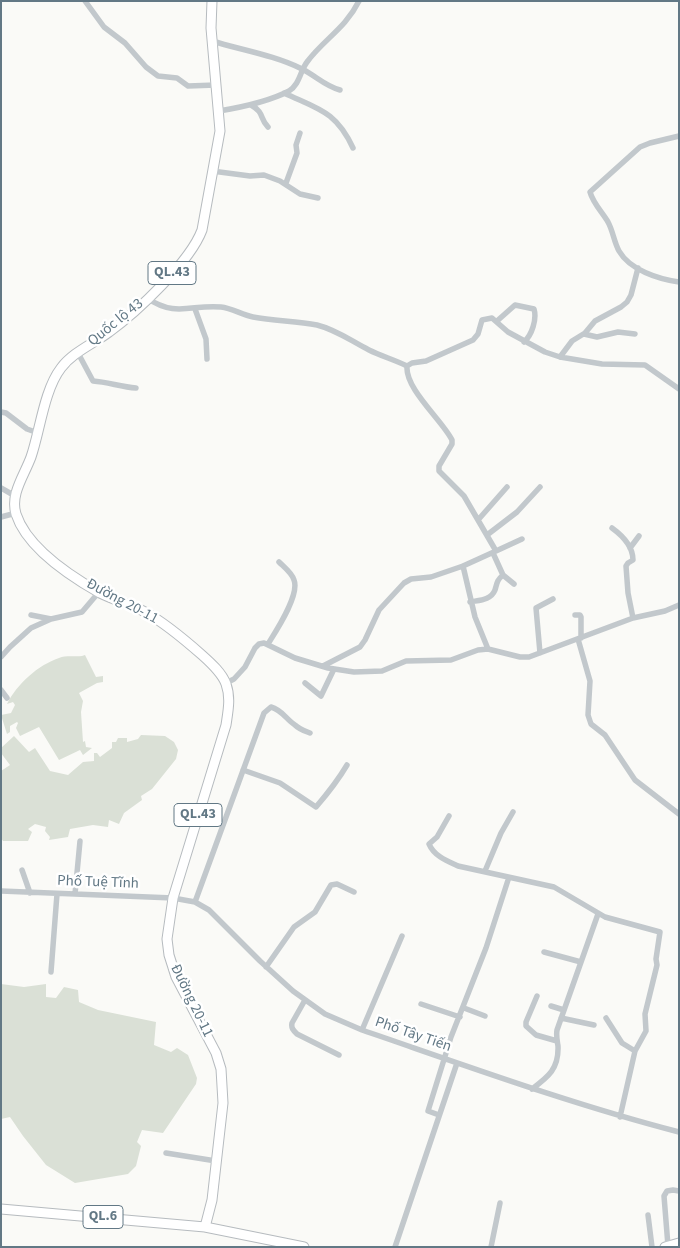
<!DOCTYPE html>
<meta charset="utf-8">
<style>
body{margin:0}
#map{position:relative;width:680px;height:1248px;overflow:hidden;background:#fafaf7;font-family:"Source Sans 3",sans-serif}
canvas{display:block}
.frame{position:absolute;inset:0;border:2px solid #627885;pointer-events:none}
</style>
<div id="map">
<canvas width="680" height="1248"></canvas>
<div class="frame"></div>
</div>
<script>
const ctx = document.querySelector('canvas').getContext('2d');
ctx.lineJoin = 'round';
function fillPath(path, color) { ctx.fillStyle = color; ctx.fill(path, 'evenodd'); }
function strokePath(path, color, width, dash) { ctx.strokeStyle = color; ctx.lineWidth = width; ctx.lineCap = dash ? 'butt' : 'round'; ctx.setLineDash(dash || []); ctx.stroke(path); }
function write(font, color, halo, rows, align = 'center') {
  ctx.font = font + ' "Source Sans 3",sans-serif'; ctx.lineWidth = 5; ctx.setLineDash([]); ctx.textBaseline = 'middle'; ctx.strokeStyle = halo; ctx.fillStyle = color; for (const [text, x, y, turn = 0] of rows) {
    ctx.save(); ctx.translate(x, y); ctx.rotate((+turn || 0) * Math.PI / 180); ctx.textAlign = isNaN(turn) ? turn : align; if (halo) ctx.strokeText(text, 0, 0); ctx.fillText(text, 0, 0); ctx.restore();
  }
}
fillPath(new Path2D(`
 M85 655 96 677 103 676V682L97 683 79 693 83 701 81 712 83 742 85 741 86 747 92 748 83 755 80 750 59 760 39 727 20 736 16 728 18 723 17 722 10 726V732L7 734 1 715 11 713 15 705 13 702 7 704C17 684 38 665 59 658 66 655 75 657 82 656Z
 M141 735 165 736 174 742 178 750 176 759 152 789 141 796 142 800 124 813 119 824 109 820 108 827 93 825 70 829 68 837 49 840 50 837 45 831 46 827 35 824 28 829 32 832 28 841H3L1 838V771L10 765 1 753V748L14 736 29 752 35 748 50 771 68 775 83 762 94 761V753H97L100 757 112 748V742H116L118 738H127V742L138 739Z
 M1 984 24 987 46 984V997L56 998 64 987 78 990 79 1002 98 1010 156 1022 154 1045 171 1052 177 1048 188 1055 197 1078 196 1084 163 1133 142 1130 137 1142 141 1146 136 1166 128 1174 75 1183 46 1165 23 1136 10 1117 1 1119Z`), '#dae0d6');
const trunk = new Path2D(`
 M1 1209 205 1227 304 1247
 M205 1227 212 1200 223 1103 221 1069 216 1053 176 977 169 955 167 939 173 898 226 725C228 711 231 698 226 684 222 673 211 663 202 655 185 640 165 623 145 612 130 604 114 600 100 593 70 576 27 548 16 514 10 494 24 476 31 457 40 431 44 390 61 368 73 352 93 344 109 332 137 312 190 262 202 230L220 131 211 28 212 1
 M665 1247 679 1243`);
strokePath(trunk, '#b6bbbf', 11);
strokePath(new Path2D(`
 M85 1 104 27 125 43 146 67 158 76 177 78 188 86 216 85
 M212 41C241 50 274 55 302 69 316 76 325 86 340 90
 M284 93C318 109 336 111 353 148
 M251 105C265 113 259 118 268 127
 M219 111C243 107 268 102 289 91 300 84 300 71 307 62 324 39 345 29 359 1
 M679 136 650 143 640 147 590 192C593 203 602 212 608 222 613 231 614 242 619 251 630 270 658 279 679 282
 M212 171 250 176 264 175 280 181 300 194 318 198
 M286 183 297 153 296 145 300 133
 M147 298C176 318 192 304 221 307 232 308 242 315 253 317 275 321 296 321 317 325 337 330 351 341 369 350 381 356 395 360 407 366
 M195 309 206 339 207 359
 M497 321 515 305 534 309C537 319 532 335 524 342
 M584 334 597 337 618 332 635 334
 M78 353 93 381C108 382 121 387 136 388
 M560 357 572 341 585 333 595 321 621 307 627 302 631 295 638 268
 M1 412 6 413 27 429 38 433
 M1 488 15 496
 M1 517 16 513
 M478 520 507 487
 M612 528C623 536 633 546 633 560L628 563 626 566 628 593 633 618
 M487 535 517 512 540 487
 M630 548 639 536
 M496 551 522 539
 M493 553 503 575 514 584
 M463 566 475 617 488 649
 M470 602C480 600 491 600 495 590 497 583 497 580 503 575
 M31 615 51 619
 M575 615H580L581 617V638
 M578 639 590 681 588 715 591 724 605 735 635 780 679 814
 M268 644C276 631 300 595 294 580 292 573 284 567 279 562
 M540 653 536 608 553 599
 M1 657 10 647 31 628 51 619 82 612 99 592
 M323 666 360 647 365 640 379 610 404 583 411 579 431 577 463 566 496 551 464 496 439 471V466L452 444V440C442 420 405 389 407 366L412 363 426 361 473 340 478 334 482 320 492 318 508 332 545 352 560 357 602 364 645 365 679 389
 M226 683 234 679 245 667 255 648 259 644 264 643 295 658 328 668 354 672 382 671 406 661 451 660 478 650 488 649 520 657H529L633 618 665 611 679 605
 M305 683 321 696 334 669
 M1 690 7 698
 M243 770 280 783 316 807C328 793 337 782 347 765
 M449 816 437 837 429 844C434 856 447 861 458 866L554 887 605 917 660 932 656 959 657 965 645 1014 646 1031 635 1051 620 1117
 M22 870 30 893
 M485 871 501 833 513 812
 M1 891 173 898 195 902 209 910 260 961 293 991 325 1014 362 1030C467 1066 571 1104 679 1132
 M75 894 80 841
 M195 902 264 713 271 707C282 710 286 719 295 725 299 729 305 731 310 733
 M544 952 581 962
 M266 967 294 927 315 912 331 885 337 884 354 892
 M51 972 57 894
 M537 996 526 1022V1026L536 1035 557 1041
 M305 1000 292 1023C291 1028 293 1030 297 1034L339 1055
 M421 1004 460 1017
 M551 1006 564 1010
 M464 1008 485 1016
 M561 1018 594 1025
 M606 1018 622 1043 635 1051
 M362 1030 402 936
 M532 1089C548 1077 559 1069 558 1046 557 1040 556 1036 557 1030L598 914
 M439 1115 428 1111 451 1037 486 948 509 877
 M166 1153 216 1161
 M648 1215 652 1247
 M668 1246 664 1196 667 1191 673 1190 679 1191
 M395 1247 457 1063
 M491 1247 500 1203`), '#c2c8cc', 5.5);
strokePath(trunk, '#fff', 9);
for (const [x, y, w] of [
 [172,273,48],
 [198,815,48],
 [103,1217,40]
]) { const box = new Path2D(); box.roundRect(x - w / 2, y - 11.5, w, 23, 4); ctx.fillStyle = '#fff'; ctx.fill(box); strokePath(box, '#627885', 1); }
write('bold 14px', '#627885', null, [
 ["QL.43",172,273],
 ["QL.43",198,815],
 ["QL.6",103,1217]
]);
write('15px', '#627885', '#fff', [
 ["Quốc lộ 43",116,323,-39],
 ["Đường 20-11",122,602,28],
 ["Phố Tuệ Tĩnh",98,883,2],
 ["Đường 20-11",191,1001,64],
 ["Phố Tây Tiến",413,1035,19]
]);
</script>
